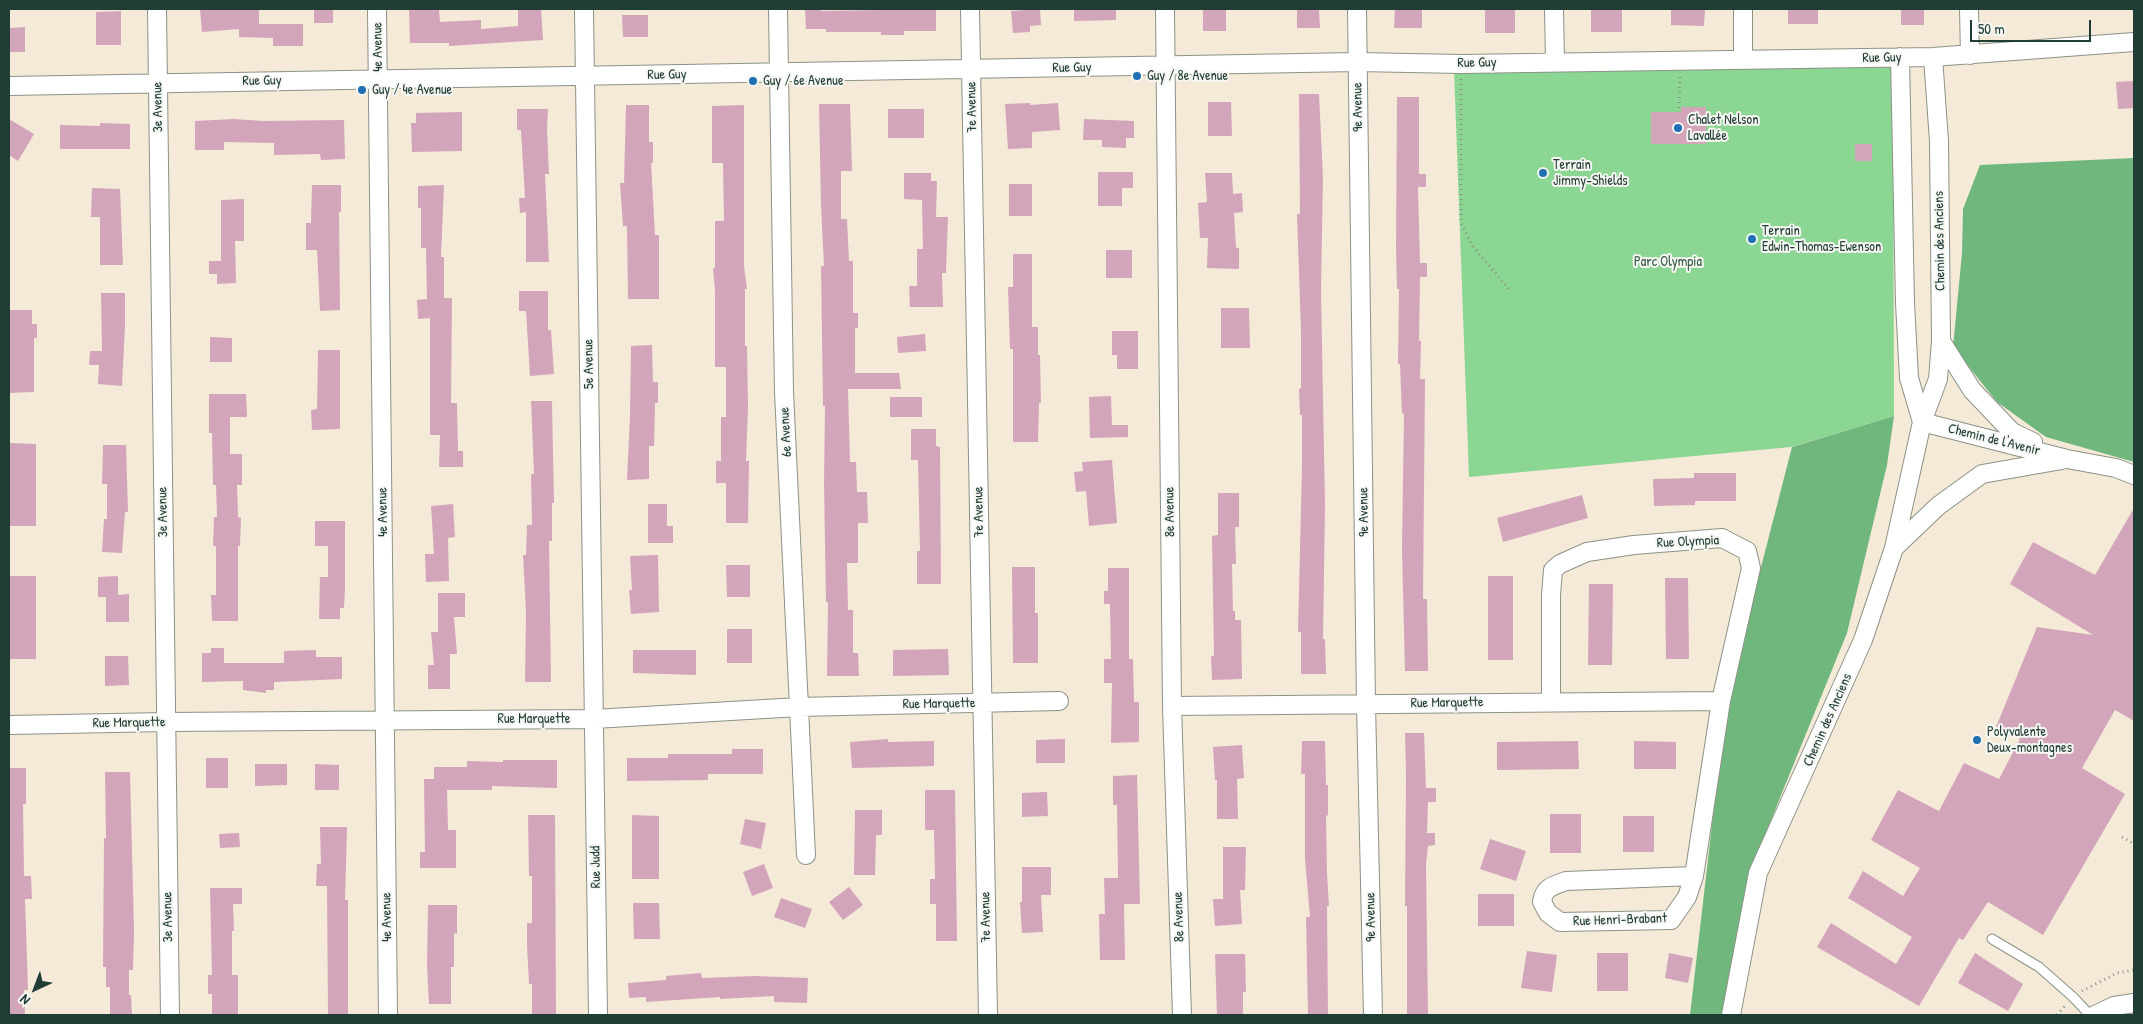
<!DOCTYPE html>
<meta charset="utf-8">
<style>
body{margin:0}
#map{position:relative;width:2143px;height:1024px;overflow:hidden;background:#f5e9d8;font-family:"Patrick Hand",sans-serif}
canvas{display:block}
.frame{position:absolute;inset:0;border:10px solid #1f3d34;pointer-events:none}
.north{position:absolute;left:10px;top:964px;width:50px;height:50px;-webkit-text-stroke:4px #f6f6f2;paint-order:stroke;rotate:223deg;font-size:14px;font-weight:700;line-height:20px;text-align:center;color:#1f3d34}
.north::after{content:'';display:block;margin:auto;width:18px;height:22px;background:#1f3d34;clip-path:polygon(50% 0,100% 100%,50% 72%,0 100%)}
.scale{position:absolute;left:1970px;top:20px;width:121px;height:22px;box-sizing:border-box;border:2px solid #1f3d34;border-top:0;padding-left:6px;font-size:15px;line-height:18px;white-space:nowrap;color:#1f3d34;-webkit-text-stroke:4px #f6f6f2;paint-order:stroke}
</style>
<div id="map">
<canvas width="2143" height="1024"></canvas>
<div class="frame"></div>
<div class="north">N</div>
<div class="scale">50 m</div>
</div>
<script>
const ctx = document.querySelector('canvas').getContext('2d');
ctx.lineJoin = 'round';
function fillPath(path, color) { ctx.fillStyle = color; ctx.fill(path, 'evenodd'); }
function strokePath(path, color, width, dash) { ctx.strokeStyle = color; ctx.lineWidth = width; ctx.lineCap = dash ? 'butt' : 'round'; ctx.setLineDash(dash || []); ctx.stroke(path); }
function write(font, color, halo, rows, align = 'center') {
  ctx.font = font + ' "Patrick Hand",sans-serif'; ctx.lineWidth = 4; ctx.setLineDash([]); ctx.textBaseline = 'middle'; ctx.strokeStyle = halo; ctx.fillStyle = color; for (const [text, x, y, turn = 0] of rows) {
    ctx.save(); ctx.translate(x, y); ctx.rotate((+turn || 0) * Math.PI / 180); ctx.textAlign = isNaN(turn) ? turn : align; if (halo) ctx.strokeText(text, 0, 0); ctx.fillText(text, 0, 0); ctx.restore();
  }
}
fillPath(new Path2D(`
 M1893 63 1894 416 1791 447 1469 477 1454 70Z`), '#8bd693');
fillPath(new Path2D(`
 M2134 158V462L2046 437 1997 402 1953 347 1962 253 1963 209 1980 165Z
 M1894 416 1887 465 1847 633 1751 869 1723 1015H1690L1726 703 1792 447Z`), '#70b77d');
fillPath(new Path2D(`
 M200 9H259V24H303V46H273V38L239 37V29L202 32Z
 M314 9H333V23H314Z
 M518 9H541L543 40 449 46V43H410L409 10H439L440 22 481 20V29L518 26Z
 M805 9H820L821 11 936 9V31H904V35H881V32H826V29H806Z
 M1040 9 1041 25 1030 26V32L1013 33 1011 11Z
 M1074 9H1116V20L1074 21Z
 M1203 9H1226V31H1203Z
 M1297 9H1319L1320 28H1297Z
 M1395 9H1422V28H1394Z
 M1485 9H1515V33H1485Z
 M1591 9H1622V32H1591Z
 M1671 9H1705L1704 26 1671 25Z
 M1788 9H1818V24H1788Z
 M1901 9H1924V25H1901Z
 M121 11V45H96V12Z
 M622 15H648V37H623Z
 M25 27V52H9V28Z
 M2134 81V108L2118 109 2116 82Z
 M1299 94H1319L1323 177 1321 290 1325 505 1323 639H1325L1326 674H1301V632H1298L1302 466V415H1300L1299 389 1301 388V332L1297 214H1300Z
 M1397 97H1419V174H1426V187H1418L1420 263H1427V277H1420L1419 341H1421L1420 379H1425L1423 599H1427L1428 671H1405L1402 549 1404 413 1402 414 1400 364H1398L1399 289H1397L1396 248Z
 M1208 102H1231L1232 136H1208Z
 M1030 103V105L1058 103 1060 130 1032 132V148L1008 149 1005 104Z
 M819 104H850L852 171H841V219H847L849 261H853V313H858V328H855V373H899L901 389H848L850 462H856L857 492H867L868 523H858V563H847L848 610H853V653H858L859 676H827L828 602H826L824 484 825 406H823L821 266H824L821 205Z
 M626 105H649V142H653V163H651L655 235H659V299H628L627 226H623L620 183H624Z
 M744 105V266L747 289H745V346H747L748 407 746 461H749L748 523H726V483H716V461H721V417H726V367H715V290L713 268H715V221H724L723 163H712V106Z
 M1681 107H1706V144H1651V112H1681Z
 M517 109H548L547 130 549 174H545L549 262H526V212L520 213 519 198H525L521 130H517Z
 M888 109H924V138H888Z
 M462 112V151L412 152 411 123H416V113Z
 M9 119 34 134 18 161 9 155Z
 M234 119 263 121 344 120 345 159 321 160 320 154 274 155V143L224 142V150H195V121Z
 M1084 119 1134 121V138H1126V148L1102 147V140H1083Z
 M100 123 130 124V149H60V125L100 126Z
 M1855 144H1872V161H1855Z
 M1098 172H1133V188H1122V206H1098Z
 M904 173H931V181H937L936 217H948L946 273H942L943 307H910L909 286H917V249H923L922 200 904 199Z
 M1205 173H1232L1233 194 1242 193 1243 212 1234 213 1236 248H1239V269L1207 268 1208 238H1200L1198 203 1207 202Z
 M1009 184H1032V216H1009Z
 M312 185H341V212H339L340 310 320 311 317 250H306V223H311Z
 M444 185 441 257H444V298H452L451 403H457L458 451H463V467H439L440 435H430V318L418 319 417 300 427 299 426 248H421V208H418V186Z
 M92 188 120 189 123 265H100V217H91Z
 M244 199V241H235L236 283 217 284V274H209V261H221V200Z
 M1106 250H1132V278H1106Z
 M1013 254H1032V327H1038V355H1040L1041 403H1039L1038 442H1013V349H1010L1008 287H1013Z
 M519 291H548V330H551L554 374 530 376 526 311H519Z
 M101 293H125V326L122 386 98 384 99 365H89L90 351H102Z
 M1221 308H1249L1250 348H1221Z
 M9 310H32V324H37V338H34V392L9 393Z
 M1112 331H1138V369H1117V355H1112Z
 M925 334 926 351 898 353 897 337Z
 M210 337 232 338V362H210Z
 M652 345 653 382H658V403H655L654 446H649V479L627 480 630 416 631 346Z
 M318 350H340V429L312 430 311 410 317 409Z
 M209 394H246L247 417H230V454H242V485H237L238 517 241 518 240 546H238V621H212L211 595H216V546H213L214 517H217L216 485H213L212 433H209Z
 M1111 396 1112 425H1128V437L1090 438 1089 397Z
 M890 397H922V417H890Z
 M531 401H552L554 503H552V541H549L551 682H525L526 611 523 555H526L527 525H532L531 474H534Z
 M911 429H936V446L940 447 941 584H917V551H920L918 460H911Z
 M9 443 36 444V526H9Z
 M103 445H126L128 512H125L122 553 102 552 104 519H107V484H102Z
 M1112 460 1117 523 1089 526 1086 491 1076 492 1074 472 1083 471 1082 462Z
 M1694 473H1736V501H1695V505L1654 506 1653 479 1694 478Z
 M1218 493H1239V527H1235L1236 564H1232L1233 611H1235V620H1241L1242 679 1212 680 1211 656H1214L1212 536 1218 535Z
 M1582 495 1588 518 1503 542 1497 518Z
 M453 504 455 537 448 538 449 581 426 582 425 554H434L431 506Z
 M648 504H667V526H673V543H648Z
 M2134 508V721L2115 710 2082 768 2125 794 2043 935 1988 902 1963 940 1959 938 1919 1006 1817 947 1831 923 1896 964 1912 937 1848 898 1863 871 1903 896 1920 868 1871 840 1898 790 1939 811 1964 763 1999 779 2020 739 1996 727 2037 627 2093 635 2010 584 2033 542 2095 575Z
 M315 521H345V589L344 608H340V619H319L320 577H328V546H315Z
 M658 555 659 612 631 614 629 590H632L630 556Z
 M726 565H750V597H727Z
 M1012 567H1035V613H1038V663H1013Z
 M1108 568H1129V659H1133L1134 702H1139V742L1111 743 1112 683H1104V659H1111L1110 604H1104V591H1108Z
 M9 576H36V659H9Z
 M118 576V595L129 594V622H106V597H98V577Z
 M1488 576H1513V660H1488Z
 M1665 578H1688L1689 659H1666Z
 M1589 584H1613L1612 665H1588Z
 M438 593H465V617H454L457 654H450V689H428V665H434L431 632H438Z
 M727 629H752V663H727Z
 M211 648H224V663H284V651L316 650V657H342V679L274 682V690H266V693L243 690V681L202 682V653H211Z
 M948 649 949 675 893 676V650Z
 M633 650H696V675L633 673Z
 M105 656H128L129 685 105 686Z
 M1405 733H1424L1426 788H1436V802H1428L1427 833H1435V845L1428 846 1426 865 1428 1015H1407V906H1405L1406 774Z
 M888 739V742L934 741V766L852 768 850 742Z
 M1065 739V763H1036V740Z
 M1302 741H1325L1326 785H1328V815L1326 816 1327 874 1329 906H1327L1328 1015H1308L1306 917H1310L1305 859V774H1301Z
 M1578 741 1579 769 1497 770V742Z
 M1634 741 1676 742V769H1634Z
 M1242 745 1244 778 1237 779 1238 819H1217V780H1215L1213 747Z
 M732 749H763V774H708V780L627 781V758H668V754H732Z
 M206 758H228V788H206Z
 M503 760H557V788L492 786V790H447L448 830H456V868H420V852H425L424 779H434V767H467V761L503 762Z
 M255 764H287V785L255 786Z
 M315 764 339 765V790H315Z
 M9 768H26V804H23L24 876H31L32 899H25L28 990H24L25 1015H9Z
 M105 772H130L134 931 133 970H129V995H131L132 1015H110V987H106V967H103L104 838H106Z
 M1137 775 1140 904H1124L1125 960H1100L1099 914H1105L1104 878H1118L1117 805H1113V776Z
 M925 790H955L957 941H936V904H930V879H935L934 830H925Z
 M1047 792 1048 816 1022 817V793Z
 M855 810H882V835H876L875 875H854Z
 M1550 814H1581V853H1550Z
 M528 815H555L556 1015H532V984H529L527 944V923H532V876H529Z
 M632 815 659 816V879H632Z
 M1623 816H1654V852H1623Z
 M745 819 766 823 761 849 740 844Z
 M320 827H347L345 900H348V1015H328L327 886H316L317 864H321Z
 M239 833 240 847 220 848 219 834Z
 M1490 839 1526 851 1516 881 1480 869Z
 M1223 847H1246L1245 890H1240L1242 924 1215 926 1213 899H1223Z
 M764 864 773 888 752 896 743 872Z
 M1022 867H1051V895H1041L1043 932 1022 933 1020 902H1022Z
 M849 887 863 905 843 920 829 902Z
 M210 888H242V904H233L234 931H232V975H238V1015H212V994H208V975H212Z
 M1478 894H1514V926H1478Z
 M781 898 812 909 805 928 774 917Z
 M633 903H659L660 939H634Z
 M428 905H457V934L454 933V967H451V1004H429L427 966Z
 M1527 951 1557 955 1552 992 1521 988Z
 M1597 953H1628V991H1597Z
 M1669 953 1693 958 1688 983 1665 978Z
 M1975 953 2023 984 2008 1011 1958 983Z
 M1215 954H1245L1246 992H1243V1015H1217Z
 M701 973 702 978 755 976 808 978 807 1003 774 1002V996L720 999V997L646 1002V997L629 998 628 983 666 980V976Z`), '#d3a5ba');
const service = new Path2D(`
 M1992 939 2039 967 2073 997 2090 1015`);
const minor = new Path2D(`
 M157 9 170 1015
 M377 9 388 1015
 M584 9 598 1015
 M778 9 784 392 806 855
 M970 9 988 1015
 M1165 9 1172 706 1182 1015
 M1357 9 1366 704 1373 1015
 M1554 9 1555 61
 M1743 9V60
 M1969 9 1970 55
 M1900 57 1905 303 1909 378 1922 422
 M9 86 1357 62 1461 64 1933 57 2134 42
 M1941 341 1972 390 2012 432 2033 442
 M1922 422 2067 459 2116 468 2134 475
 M1894 548 1938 506 1982 474 2062 460
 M1551 702V595L1553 570 1560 564 1587 552 1634 545 1722 538 1747 551 1751 568 1721 701 1694 876 1687 897 1671 920 1560 922 1548 913 1542 902C1544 887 1553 886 1566 881L1694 876
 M1172 706 1721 701
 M9 725 165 722 594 719 799 707 1059 701
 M1731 1015 1758 873 1863 640 1894 548 1922 422 1938 379 1941 341 1939 141 1933 57
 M2095 1015 2114 1006 2134 1003`);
strokePath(service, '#8a9386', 11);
strokePath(minor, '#8a9386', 20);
strokePath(new Path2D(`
 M1680 77 1679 109H1681
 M1461 79V223L1471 244 1509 289
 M2122 837 2134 844
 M2082 991 2117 973 2134 970
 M2057 1015 2066 1005`), '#8a9386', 3, [1, 4]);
strokePath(service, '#fff', 9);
strokePath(minor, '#fff', 18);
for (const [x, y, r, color] of [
 [1137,76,5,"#1f6fb2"],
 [753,81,5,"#1f6fb2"],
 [362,90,5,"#1f6fb2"],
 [1678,128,5,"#1f6fb2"],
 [1543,173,5,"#1f6fb2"],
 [1752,239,5,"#1f6fb2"],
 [1977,740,5,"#1f6fb2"]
]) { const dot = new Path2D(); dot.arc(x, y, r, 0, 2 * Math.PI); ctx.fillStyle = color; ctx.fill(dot); strokePath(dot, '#f6f6f2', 2); }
write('14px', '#1f3d34', '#f6f6f2', [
 ["4e Avenue",378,47,-91],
 ["Rue Guy",1882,58,-1],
 ["Rue Guy",1477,63,-1],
 ["Rue Guy",1072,68,-1],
 ["Rue Guy",667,75,-1],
 ["Rue Guy",262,81,-1],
 ["3e Avenue",158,107,-91],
 ["7e Avenue",972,107,-91],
 ["9e Avenue",1358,107,-91],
 ["Chemin des Anciens",1940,241,-91],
 ["5e Avenue",589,364,-91],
 ["6e Avenue",786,432,-93],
 ["Chemin de l'Avenir",1994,440,14],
 ["3e Avenue",163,512,-91],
 ["4e Avenue",383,512,-91],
 ["7e Avenue",979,512,-91],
 ["8e Avenue",1170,512,-91],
 ["9e Avenue",1364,512,-91],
 ["Rue Olympia",1688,542,-3],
 ["Rue Marquette",1447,703,-1],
 ["Rue Marquette",939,704,-1],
 ["Rue Marquette",534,719],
 ["Chemin des Anciens",1828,720,-66],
 ["Rue Marquette",129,723,-1],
 ["Rue Judd",596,867,-91],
 ["3e Avenue",168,917,-91],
 ["4e Avenue",387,917,-91],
 ["7e Avenue",986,917,-91],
 ["8e Avenue",1179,917,-92],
 ["9e Avenue",1371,917,-91],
 ["Rue Henri-Brabant",1620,920,-2]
]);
write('14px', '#1f3d34', '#f6f6f2', [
 ["Guy / 8e Avenue",1147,76],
 ["Guy / 6e Avenue",763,81],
 ["Guy / 4e Avenue",372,90],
 ["Chalet Nelson",1688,120],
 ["Lavallée",1688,136],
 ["Terrain",1553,165],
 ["Jimmy-Shields",1553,181],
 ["Terrain",1762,231],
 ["Edwin-Thomas-Ewenson",1762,247],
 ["Polyvalente",1987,732],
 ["Deux-montagnes",1987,748]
], 'left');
write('14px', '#355c47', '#f6f6f2', [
 ["Parc Olympia",1668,262]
]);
</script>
